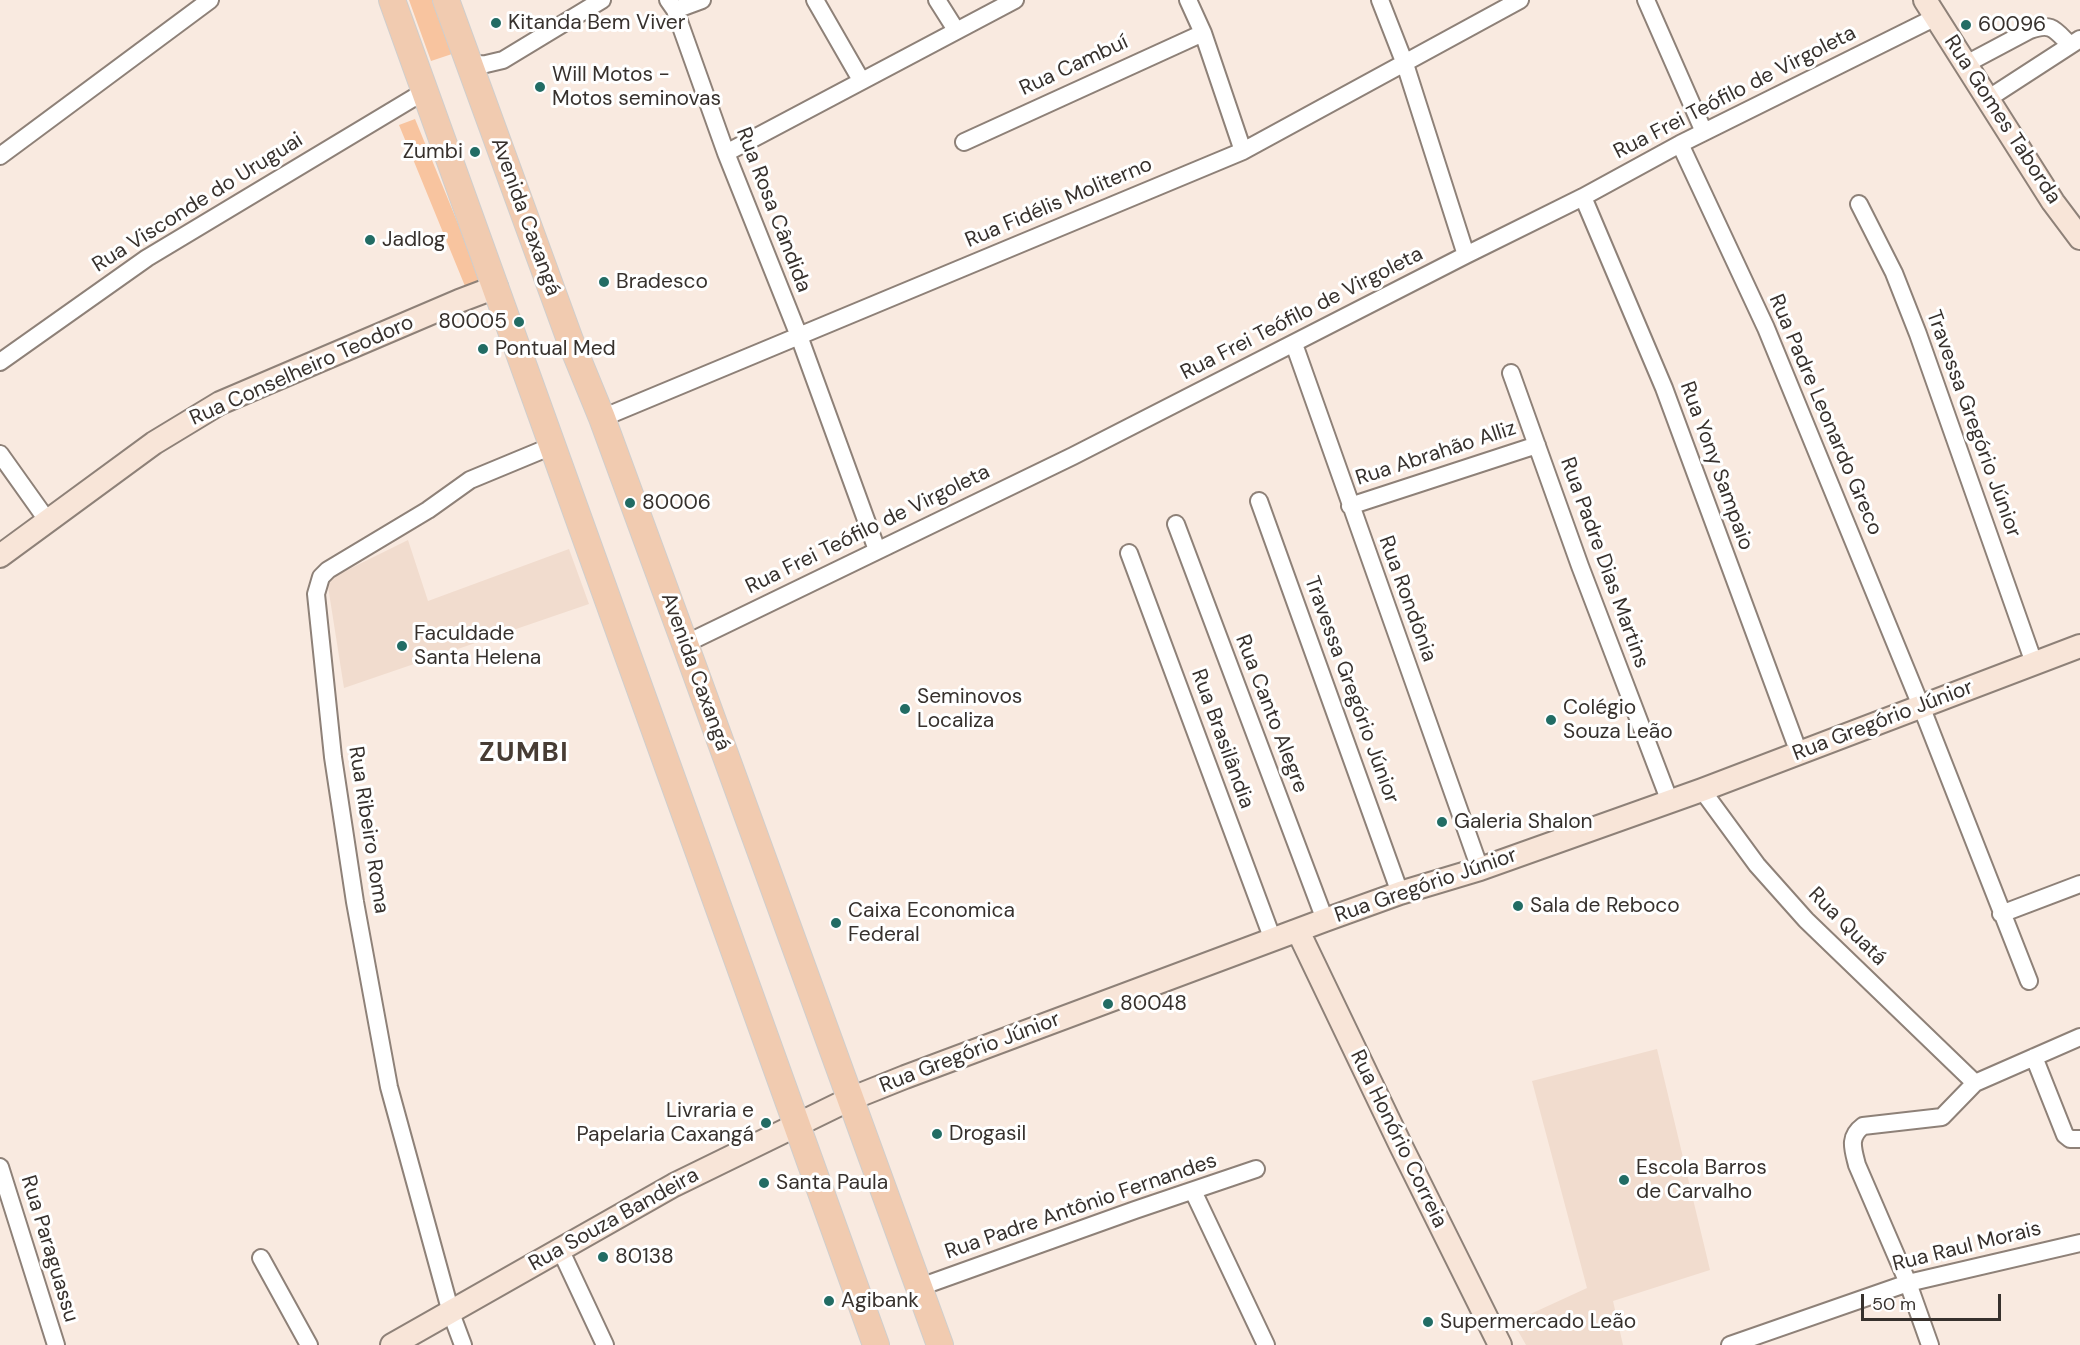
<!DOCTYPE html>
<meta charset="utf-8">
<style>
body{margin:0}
#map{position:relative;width:2080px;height:1345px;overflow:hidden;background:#f9eae0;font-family:"DM Sans",sans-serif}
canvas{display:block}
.scale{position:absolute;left:1861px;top:1294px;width:140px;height:27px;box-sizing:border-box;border:3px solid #37312d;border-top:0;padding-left:8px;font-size:18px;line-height:21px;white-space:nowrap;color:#37312d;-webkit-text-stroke:4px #fff;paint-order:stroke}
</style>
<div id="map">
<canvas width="2080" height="1345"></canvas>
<div class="scale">50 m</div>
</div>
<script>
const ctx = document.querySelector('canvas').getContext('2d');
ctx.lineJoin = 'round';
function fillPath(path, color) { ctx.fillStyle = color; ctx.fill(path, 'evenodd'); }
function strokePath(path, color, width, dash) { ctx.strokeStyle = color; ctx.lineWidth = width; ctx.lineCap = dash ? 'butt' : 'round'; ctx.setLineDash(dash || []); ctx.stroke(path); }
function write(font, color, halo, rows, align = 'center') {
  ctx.font = font + ' "DM Sans",sans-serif'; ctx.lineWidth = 6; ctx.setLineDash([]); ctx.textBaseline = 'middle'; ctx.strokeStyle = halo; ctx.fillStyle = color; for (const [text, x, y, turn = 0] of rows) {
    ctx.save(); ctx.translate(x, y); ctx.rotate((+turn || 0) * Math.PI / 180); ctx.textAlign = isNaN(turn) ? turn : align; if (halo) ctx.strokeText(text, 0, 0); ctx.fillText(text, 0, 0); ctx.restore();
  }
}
fillPath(new Path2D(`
 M408 540 428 601 569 549 589 604 344 688 327 580Z
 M1657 1049 1710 1270 1613 1301 1623 1345H1526L1513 1322 1587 1288 1532 1081Z`), '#f1dcce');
fillPath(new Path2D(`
 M409 0H432L452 54 431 61Z
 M415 119 483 284 467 291 399 125Z`), '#f8c49f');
const street = new Path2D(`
 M668 0 675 10 726 153 799 336 877 550
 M815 0 861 80
 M937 0 956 30
 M1188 0 1203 33 1243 151
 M1380 0 1405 64 1466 255
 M1646 0 1704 132
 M675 10 702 0
 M1966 64 2030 30C2052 22 2055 30 2070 45
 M470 65 486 64 503 60 602 0
 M1989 98 2080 39
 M964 142 1203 33
 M1680 144 1766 328 1921 706 2029 981
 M726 153 1015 0
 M0 156 210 0
 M1583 197 1664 388 1799 753
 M1859 204 1894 273 1918 334 2034 663
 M1294 344 1480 869
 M0 362 147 258 425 91
 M1511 373 1580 566 1670 802
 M602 418 1243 151 1520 0
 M0 454 47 520
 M1259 501 1400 893
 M1350 506 1537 445
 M1176 524 1325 920
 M1129 553 1273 940
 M685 644 1073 456 1466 255 1583 197 1680 144 1936 17
 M1702 790 1757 865 1806 920 1975 1083
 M2001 914 2080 884
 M2034 1057 2065 1135 2070 1139H2080
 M0 1167 56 1345
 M1193 1191 1266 1345
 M560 1249 605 1345
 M261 1258 309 1345
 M920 1287 1135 1210 1256 1169
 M463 1345 451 1313 389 1087 355 902 333 757 316 594 321 577 328 570 428 510 470 480 552 446
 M1730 1345 1908 1283 2080 1243
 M1930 1345 1908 1283 1857 1165C1853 1149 1848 1137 1863 1126L1942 1117 1975 1083 2080 1037`);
const secondary = new Path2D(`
 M1925 0 2053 202 2080 238
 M0 556 154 443 220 403 459 301 496 287
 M1298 931 1401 1146 1500 1345
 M392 1345 674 1185 850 1099 905 1077 1325 920 1400 893 1480 869 1702 790 2080 646`);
const primary = new Path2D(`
 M392 0 876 1345
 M446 0 570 340 602 418 685 644 940 1345`);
strokePath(street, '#8e8178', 20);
strokePath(secondary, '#8e8178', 26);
strokePath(primary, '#cfcecd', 28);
strokePath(street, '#fff', 16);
strokePath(secondary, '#f8e5d8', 22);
strokePath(primary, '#f1cbb0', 26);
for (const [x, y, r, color] of [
 [496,23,6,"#226c64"],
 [1966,25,6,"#226c64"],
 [540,87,6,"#226c64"],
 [475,152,6,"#226c64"],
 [370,240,6,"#226c64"],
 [604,282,6,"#226c64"],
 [519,322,6,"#226c64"],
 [483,349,6,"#226c64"],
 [630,503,6,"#226c64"],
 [402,646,6,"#226c64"],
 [905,709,6,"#226c64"],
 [1551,720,6,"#226c64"],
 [1442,822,6,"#226c64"],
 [1518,906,6,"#226c64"],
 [836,923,6,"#226c64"],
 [1108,1004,6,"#226c64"],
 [766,1123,6,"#226c64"],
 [937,1134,6,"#226c64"],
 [1624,1180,6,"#226c64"],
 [764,1183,6,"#226c64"],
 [603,1257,6,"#226c64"],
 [829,1301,6,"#226c64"],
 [1428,1322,6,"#226c64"]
]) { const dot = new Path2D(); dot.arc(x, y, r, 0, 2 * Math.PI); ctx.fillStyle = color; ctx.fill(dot); strokePath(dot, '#fff', 2); }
write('21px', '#37312d', '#fff', [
 ["Kitanda Bem Viver",508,23],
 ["60096",1978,25],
 ["Will Motos -",552,75],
 ["Motos seminovas",552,99],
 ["Zumbi",463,152,"right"],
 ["Jadlog",382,240],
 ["Bradesco",616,282],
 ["80005",507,322,"right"],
 ["Pontual Med",495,349],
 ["80006",642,503],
 ["Faculdade",414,634],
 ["Santa Helena",414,658],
 ["Seminovos",917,697],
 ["Localiza",917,721],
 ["Colégio",1563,708],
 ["Souza Leão",1563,732],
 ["Galeria Shalon",1454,822],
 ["Sala de Reboco",1530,906],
 ["Caixa Economica",848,911],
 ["Federal",848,935],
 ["80048",1120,1004],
 ["Livraria e",754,1111,"right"],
 ["Papelaria Caxangá",754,1135,"right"],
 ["Drogasil",949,1134],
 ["Escola Barros",1636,1168],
 ["de Carvalho",1636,1192],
 ["Santa Paula",776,1183],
 ["80138",615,1257],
 ["Agibank",841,1301],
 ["Supermercado Leão",1440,1322]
], 'left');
write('21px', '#37312d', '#fff', [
 ["Rua Cambuí",1074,66,-25],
 ["Rua Frei Teófilo de Virgoleta",1735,93,-27],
 ["Rua Gomes Taborda",2002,120,57],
 ["Rua Visconde do Uruguai",198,203,-32],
 ["Rua Fidélis Moliterno",1059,203,-23],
 ["Rua Rosa Cândida",773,210,69],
 ["Avenida Caxangá",525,217,70],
 ["Rua Frei Teófilo de Virgoleta",1302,314,-27],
 ["Rua Conselheiro Teodoro",302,371,-24],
 ["Rua Padre Leonardo Greco",1825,415,67],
 ["Travessa Gregório Júnior",1973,424,70],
 ["Rua Abrahão Alliz",1436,454,-18],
 ["Rua Yony Sampaio",1716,466,70],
 ["Rua Frei Teófilo de Virgoleta",868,530,-26],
 ["Rua Padre Dias Martins",1604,563,70],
 ["Rua Rondônia",1407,599,70],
 ["Avenida Caxangá",695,672,70],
 ["Travessa Gregório Júnior",1351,690,70],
 ["Rua Canto Alegre",1271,714,69],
 ["Rua Gregório Júnior",1883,721,-21],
 ["Rua Brasilândia",1222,739,70],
 ["Rua Ribeiro Roma",368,830,81],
 ["Rua Gregório Júnior",1426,886,-19],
 ["Rua Quatá",1847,927,45],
 ["Rua Gregório Júnior",970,1053,-21],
 ["Rua Honório Correia",1398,1139,64],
 ["Rua Padre Antônio Fernandes",1081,1207,-19],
 ["Rua Souza Bandeira",614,1220,-29],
 ["Rua Raul Morais",1967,1247,-14],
 ["Rua Paraguassu",49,1249,73]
]);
ctx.letterSpacing = '1.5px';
write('bold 27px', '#473c34', '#fff', [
 ["ZUMBI",524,754]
]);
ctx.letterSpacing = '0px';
</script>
